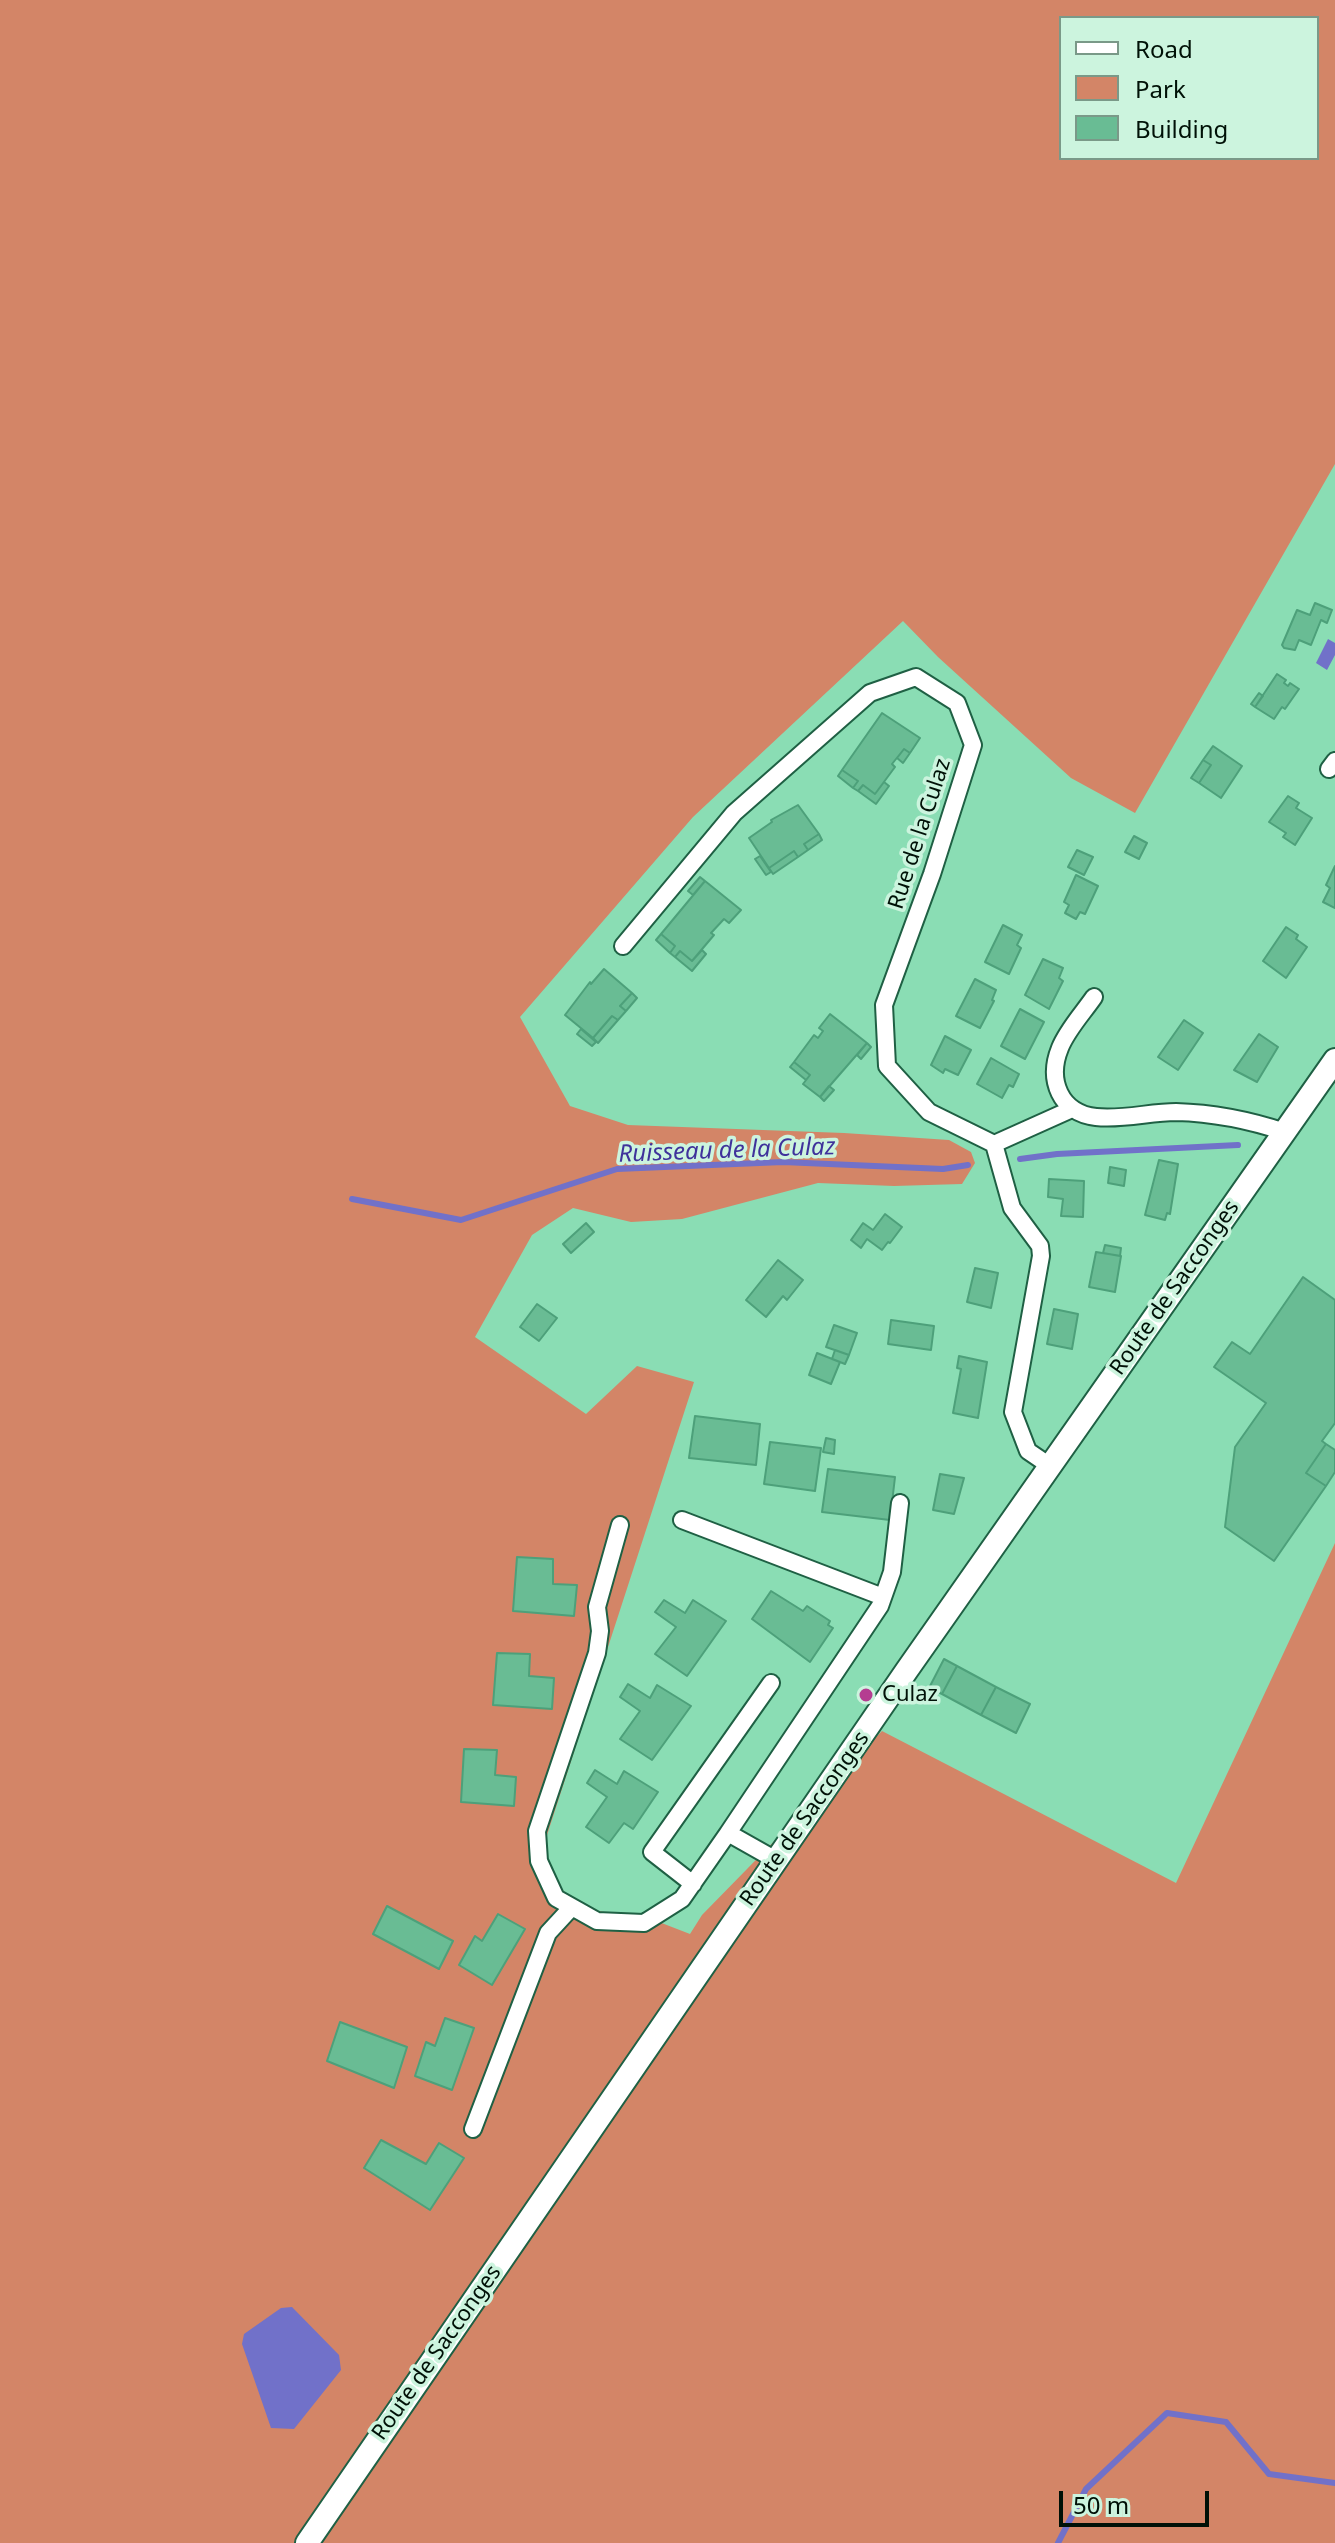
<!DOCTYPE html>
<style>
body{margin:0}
#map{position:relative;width:1335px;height:2543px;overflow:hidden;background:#8addb4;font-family:"Noto Sans",sans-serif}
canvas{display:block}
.legend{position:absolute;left:1059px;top:16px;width:260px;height:144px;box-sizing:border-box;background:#ccf4de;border:2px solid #7a9988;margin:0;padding:10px 14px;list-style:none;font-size:24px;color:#001107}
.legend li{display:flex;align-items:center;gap:16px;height:40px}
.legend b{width:40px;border:2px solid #7a9988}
.scale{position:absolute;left:1059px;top:2491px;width:150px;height:36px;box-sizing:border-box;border:4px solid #001107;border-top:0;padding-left:10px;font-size:24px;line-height:28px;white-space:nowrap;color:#001107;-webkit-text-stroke:6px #ccf4de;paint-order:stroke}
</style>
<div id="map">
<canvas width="1335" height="2543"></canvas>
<ul class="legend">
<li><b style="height:10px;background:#fff"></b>Road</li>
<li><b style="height:22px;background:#d38567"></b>Park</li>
<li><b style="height:22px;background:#69bc94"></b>Building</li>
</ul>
<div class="scale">50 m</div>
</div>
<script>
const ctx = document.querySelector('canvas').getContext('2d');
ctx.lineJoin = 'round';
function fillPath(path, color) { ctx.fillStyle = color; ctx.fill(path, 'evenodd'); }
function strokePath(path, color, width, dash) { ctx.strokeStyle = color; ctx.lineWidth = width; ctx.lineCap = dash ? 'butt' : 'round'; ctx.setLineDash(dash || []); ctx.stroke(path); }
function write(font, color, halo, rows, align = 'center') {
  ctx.font = font + ' "Noto Sans",sans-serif'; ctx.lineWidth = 7; ctx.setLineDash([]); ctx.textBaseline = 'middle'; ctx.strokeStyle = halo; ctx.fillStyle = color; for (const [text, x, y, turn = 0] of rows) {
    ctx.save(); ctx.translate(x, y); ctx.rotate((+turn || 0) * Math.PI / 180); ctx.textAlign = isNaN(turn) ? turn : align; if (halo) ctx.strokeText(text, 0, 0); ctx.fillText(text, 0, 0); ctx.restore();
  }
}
fillPath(new Path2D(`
 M0 0H1335V464L1135 813 1071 778 938 657 903 621 693 817 520 1017 570 1106 628 1125 844 1133 949 1140 971 1152 975 1163 962 1184 894 1186 818 1183 682 1219 631 1222 573 1208 532 1235 475 1337 586 1414 637 1366 694 1382 536 1869 576 1907 659 1922 690 1934 702 1915 882 1731 1176 1883 1335 1543V2543H0ZM1061 18H1317V158H1061Z`), '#d38567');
fillPath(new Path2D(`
 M1328 639 1335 643V655L1327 670 1316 663Z
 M292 2307 339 2355 341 2370 294 2429 271 2428 242 2344 244 2334 281 2308Z`), '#7171c9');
strokePath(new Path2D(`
 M1020 1159 1057 1154 1238 1145
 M352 1199 461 1220 617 1169 783 1162 943 1169 968 1165
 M1058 2543 1086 2489 1167 2413 1226 2422 1269 2474 1335 2483`), '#7171c9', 6);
const building = new Path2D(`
 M1315 603 1332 610 1327 623 1321 620 1311 645 1299 640 1295 650 1284 648 1282 645 1297 610 1310 615Z
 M1277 674 1286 680 1284 683 1288 686 1290 683 1299 689 1285 709 1282 707 1274 719 1255 707Z
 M1259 693 1263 696 1255 707 1251 704Z
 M882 713 920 738 910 753 904 749 892 764 895 767 875 794 863 785 858 791 853 788 858 781 842 770Z
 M1213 746 1242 766 1221 798 1199 783 1211 765 1203 760Z
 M904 749 910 753 903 763 897 758Z
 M1203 760 1211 765 1199 783 1191 778Z
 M842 770 858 781 853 788 838 776Z
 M884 782 889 786 876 804 858 791 863 785 875 794Z
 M1288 796 1299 803 1296 808 1312 818 1295 845 1283 837 1286 833 1269 822Z
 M798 805 819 834 804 844 808 850 798 857 794 851 769 868 749 838 772 822 771 820Z
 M819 834 822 840 808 850 804 844Z
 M1134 836 1147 843 1139 859 1125 852Z
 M1077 850 1093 857 1084 875 1068 867Z
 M794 851 798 857 773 874 769 868Z
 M760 856 771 872 766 875 755 859Z
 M1335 866V908L1323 902 1330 888 1326 885Z
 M1076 875 1098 886 1085 914 1080 912 1076 919 1065 913 1069 905 1064 902Z
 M700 877 705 881 693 895 688 891Z
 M705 881 741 910 729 923 724 919 711 933 714 935 692 961 680 951 675 957 670 953 675 946 661 934Z
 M1003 925 1022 935 1017 945 1021 948 1009 974 985 962Z
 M1286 927 1298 935 1296 939 1307 947 1286 978 1263 961Z
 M661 934 675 946 670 953 656 940Z
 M702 950 706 954 692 971 675 957 680 951 692 961Z
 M1043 959 1063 968 1059 978 1063 981 1049 1009 1025 995Z
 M604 969 632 993 620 1006 626 1011 618 1020 612 1016 593 1038 565 1015 590 982 591 984Z
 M975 979 996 990 992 1000 994 1001 980 1028 956 1016Z
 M632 993 637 998 626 1011 620 1006Z
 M1020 1009 1044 1022 1025 1059 1001 1046Z
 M830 1014 867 1043 820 1097 803 1084 810 1075 794 1062 814 1035 818 1038 823 1031 819 1028Z
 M612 1016 618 1020 598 1043 593 1038Z
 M1184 1020 1203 1033 1178 1070 1158 1057Z
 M581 1029 596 1042 592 1046 577 1034Z
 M1259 1034 1278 1047 1257 1082 1234 1070Z
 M945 1036 971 1050 958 1075 945 1069 943 1073 931 1065Z
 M867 1043 871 1047 861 1059 857 1055Z
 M991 1058 1019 1074 1013 1087 1009 1085 1002 1098 977 1084Z
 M794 1062 810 1075 806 1080 790 1067Z
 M829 1086 834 1090 824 1101 820 1097Z
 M1159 1160 1178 1164 1170 1214 1167 1213 1165 1220 1145 1215Z
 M1110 1167 1126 1170 1124 1186 1108 1183Z
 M1049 1179 1084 1181 1083 1217 1061 1216 1063 1199 1048 1197Z
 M885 1214 902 1227 890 1243 888 1242 882 1250 867 1239 861 1248 851 1240 863 1223 873 1230Z
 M586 1223 594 1232 571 1253 563 1244Z
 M1105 1245 1121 1248 1120 1256 1103 1253Z
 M1096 1252 1121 1256 1115 1292 1089 1287Z
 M778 1260 803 1280 787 1300 783 1296 766 1317 746 1300Z
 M975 1268 998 1273 991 1308 967 1302Z
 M1303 1277 1335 1300V1423L1322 1441 1326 1444 1306 1473 1326 1486 1274 1561 1225 1527 1235 1447 1266 1403 1214 1367 1232 1342 1250 1354Z
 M537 1304 557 1318 539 1341 520 1327Z
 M1054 1309 1078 1314 1072 1349 1047 1344Z
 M891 1320 934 1326 931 1350 888 1344Z
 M834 1325 857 1333 849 1355 826 1347Z
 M835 1350 849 1355 845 1364 832 1359Z
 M817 1353 840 1362 831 1384 809 1375Z
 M959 1356 987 1362 978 1418 953 1413 961 1369 957 1368Z
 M695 1416 760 1424 756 1465 689 1458Z
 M826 1438 835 1440 834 1454 823 1452Z
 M770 1442 821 1448 815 1491 764 1484Z
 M1326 1444 1335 1450V1472L1326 1486 1306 1473Z
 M828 1469 895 1477 890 1520 822 1512Z
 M940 1474 964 1478 954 1514 933 1510Z
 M517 1557 553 1559V1584L577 1585 574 1616 513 1611Z
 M771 1591 803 1611 807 1606 830 1621 828 1625 833 1628 810 1662 752 1619Z
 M664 1600 685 1613 693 1600 726 1621 687 1676 655 1654 676 1627 655 1612Z
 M497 1653 530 1654 529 1676 554 1678 552 1709 493 1705Z
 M944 1659 957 1666 942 1694 929 1688Z
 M957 1666 996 1687 981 1715 942 1694Z
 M628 1684 650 1698 657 1685 691 1706 652 1760 620 1739 640 1711 620 1697Z
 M996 1687 1030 1704 1016 1733 981 1715Z
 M464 1749 497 1750 495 1775 516 1777 514 1806 461 1802Z
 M595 1770 617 1784 624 1771 658 1792 633 1829 624 1823 609 1843 586 1827 607 1797 587 1783Z
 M387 1906 453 1941 439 1969 373 1934Z
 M498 1914 525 1929 492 1985 459 1965 475 1936 482 1941Z
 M445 2018 474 2028 452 2090 415 2076 426 2042 435 2046Z
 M340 2022 407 2047 394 2088 327 2061Z
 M381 2140 426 2164 439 2143 464 2158 430 2210 364 2168Z`);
fillPath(building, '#69bc94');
strokePath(building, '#4da07a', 2);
const street = new Path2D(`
 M1329 769 1335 761
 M623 946 734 813 870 693 916 677 957 703 973 745 932 874 884 1005 887 1066 929 1112 994 1144 1072 1109
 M1094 997C1083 1013 1067 1030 1060 1048 1047 1080 1060 1113 1096 1117 1123 1120 1150 1112 1176 1112 1214 1113 1249 1120 1285 1132
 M994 1144 1012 1208 1040 1246 1041 1256 1013 1412 1028 1451 1050 1466
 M682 1520 883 1597
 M620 1525 597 1607 600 1631 597 1653 537 1831 539 1861 556 1898 597 1921 644 1923 682 1899 728 1833 767 1855
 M728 1833 880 1606 892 1572 900 1503
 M693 1884 652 1852 771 1683
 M473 2129 548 1933 572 1907`);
const secondary = new Path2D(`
 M307 2543 907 1670 1335 1060`);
strokePath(street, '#1f6044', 20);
strokePath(secondary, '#1f6044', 26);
strokePath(street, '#fff', 16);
strokePath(secondary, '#fff', 22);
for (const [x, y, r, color] of [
 [866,1695,8,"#b53d91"]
]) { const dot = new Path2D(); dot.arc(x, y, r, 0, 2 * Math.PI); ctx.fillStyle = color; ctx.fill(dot); strokePath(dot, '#ccf4de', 3); }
write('22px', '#001107', '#ccf4de', [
 ["Rue de la Culaz",920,834,-72],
 ["Route de Sacconges",1175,1288,-55],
 ["Route de Sacconges",805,1819,-55],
 ["Route de Sacconges",437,2353,-55]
]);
write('22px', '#001107', '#ccf4de', [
 ["Culaz",882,1695]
], 'left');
write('italic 24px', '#3f329b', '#ccf4de', [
 ["Ruisseau de la Culaz",727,1151,-2]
]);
</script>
